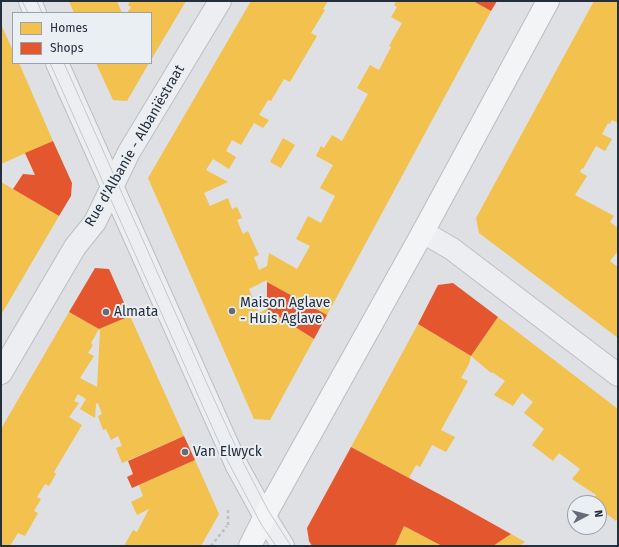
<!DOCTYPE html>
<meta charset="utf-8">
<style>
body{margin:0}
#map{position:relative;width:619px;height:547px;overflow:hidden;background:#dee0e3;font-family:"Fira Sans",sans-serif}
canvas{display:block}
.frame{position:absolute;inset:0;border:2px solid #252e3d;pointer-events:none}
.legend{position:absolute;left:12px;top:12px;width:140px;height:52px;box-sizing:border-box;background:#eaeff4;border:1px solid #9ba2ab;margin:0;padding:5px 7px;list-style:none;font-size:12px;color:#252e3d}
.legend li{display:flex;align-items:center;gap:8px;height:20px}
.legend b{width:20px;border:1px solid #9ba2ab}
.north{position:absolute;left:567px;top:495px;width:40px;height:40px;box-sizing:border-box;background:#eaeff4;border:1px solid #9ba2ab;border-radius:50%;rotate:83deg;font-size:11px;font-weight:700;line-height:16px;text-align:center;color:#252e3d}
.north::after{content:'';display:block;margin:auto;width:14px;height:18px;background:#666c77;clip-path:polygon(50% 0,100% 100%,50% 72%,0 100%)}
</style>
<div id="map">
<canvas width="619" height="547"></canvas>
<div class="frame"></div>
<ul class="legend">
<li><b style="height:11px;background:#f2c14e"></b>Homes</li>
<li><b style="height:11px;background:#e4572e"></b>Shops</li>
</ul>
<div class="north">N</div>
</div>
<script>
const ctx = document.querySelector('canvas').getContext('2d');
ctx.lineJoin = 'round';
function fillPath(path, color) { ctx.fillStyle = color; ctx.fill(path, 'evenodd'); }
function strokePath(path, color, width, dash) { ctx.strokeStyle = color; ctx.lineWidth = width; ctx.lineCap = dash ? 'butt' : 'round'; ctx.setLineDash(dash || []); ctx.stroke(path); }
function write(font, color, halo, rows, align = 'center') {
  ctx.font = font + ' "Fira Sans",sans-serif'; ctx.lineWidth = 4; ctx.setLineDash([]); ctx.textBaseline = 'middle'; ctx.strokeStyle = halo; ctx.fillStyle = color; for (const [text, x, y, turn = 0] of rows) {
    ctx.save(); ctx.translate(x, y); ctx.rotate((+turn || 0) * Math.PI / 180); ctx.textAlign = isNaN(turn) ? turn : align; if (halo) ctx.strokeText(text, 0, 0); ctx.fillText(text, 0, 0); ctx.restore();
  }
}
fillPath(new Path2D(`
 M69 1H117L122 13H74Z
 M130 1H186L151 60V13H127L131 7 128 5Z
 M251 1H328L323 9 325 10 311 33 317 36 290 82 284 79 271 101 268 100 259 115 269 120 263 128 254 123 241 145 232 140 226 151 236 157 229 169 213 159 206 170 228 182 204 193 210 206 228 198 232 209 237 207 242 218 237 220 243 234 248 231 259 255 254 257 259 270 267 266 269 253 297 269 310 246 296 239 308 216 321 223 335 196 320 188 333 165 316 156 321 146 324 148 332 135 342 141 368 94 357 88 370 65 379 70 391 47 389 46 402 23 391 17 397 7 394 5 396 1H473L491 11 327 315 267 282V280L249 289 259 313 267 309 314 339 270 420 254 419 148 178Z
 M594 1H618V123L612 120 610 124 608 123 602 134 612 139 605 151 596 146 583 169 582 168 580 172 587 176 575 195 614 216 610 222 618 228V251L610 261 618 267V338L479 233 476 218Z
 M1 24 13 51V63H19L53 141 1 164Z
 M96 63H149L127 101 113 100Z
 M283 138 295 145 281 168 270 162Z
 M1 182 59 216 1 315Z
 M69 312 99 329 130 316 184 436 122 463 116 448 122 446 118 436 111 440 106 429 103 430 98 416 102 414 98 403 96 404 95 418 80 409 86 399 78 394 74 401 79 403 69 417 82 425 54 472 56 474 49 486 45 484 37 497 41 499 34 511 38 513 25 536 18 533 10 546H1V429ZM99 329 100 331 97 387 80 378 94 356 88 353 93 345 91 343Z
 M498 317 618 409V518L616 521 599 508V503L591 502 596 495 572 479 580 469 559 453 553 461 532 445 544 429 524 413 533 402 522 393 513 406 494 395 505 381 492 372 491 373 471 356 469 364 461 378 468 381 441 430 455 437 446 452 432 445 420 467 416 465 409 478 351 447 418 324 471 356Z
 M195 460 219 514 201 546H124L133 530 137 532 149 509 137 515 131 502 143 496 139 485Z
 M404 526 442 546H395Z
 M511 534 525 542 519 546H493Z`), '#f2c14e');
fillPath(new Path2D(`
 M473 1H497L491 11Z
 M53 141 72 183 71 196 59 216 13 189 23 174 35 175 25 153Z
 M95 268 109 269 130 316 99 329 69 312Z
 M267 282 327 315 314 339 267 309Z
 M453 283 498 317 471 356 418 324 438 285Z
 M184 436 195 460 132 488 127 477 133 474 128 461Z
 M351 447 452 501 511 534 493 546H442L404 526 395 546H312L309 541 307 528Z`), '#e4572e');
const minor = new Path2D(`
 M30 1 35 13
 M57 63 237 466 265 517 283 546
 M423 232 452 249 618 375
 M1 373 75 247 95 222 129 152 220 1`);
const major = new Path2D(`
 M250 546 268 510 423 232 548 1`);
strokePath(minor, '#bcbec1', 24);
strokePath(major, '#babdc1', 24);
strokePath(new Path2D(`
 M228 510V527
 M211 546 227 526`), '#bdbfc4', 2.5, [3, 3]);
strokePath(minor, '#edeef1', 22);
strokePath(major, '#f2f4f5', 22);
strokePath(new Path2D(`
 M22 1 28 13
 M37 1 42 13
 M50 63 225 456 261 524 276 546
 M64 63 208 386 241 458 268 510 291 546`), '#c6c8cc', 1);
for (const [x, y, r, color] of [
 [232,311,4,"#666c77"],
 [106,312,4,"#666c77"],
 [185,452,4,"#666c77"]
]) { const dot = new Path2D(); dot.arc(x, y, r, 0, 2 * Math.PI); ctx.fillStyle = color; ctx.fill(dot); strokePath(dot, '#eaeff4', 1.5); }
write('14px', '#252e3d', '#eaeff4', [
 ["Rue d'Albanie - Albaniëstraat",135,146,-60]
]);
write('14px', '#252e3d', '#eaeff4', [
 ["Maison Aglave",240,303],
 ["- Huis Aglave",240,319],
 ["Almata",114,312],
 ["Van Elwyck",193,452]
], 'left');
</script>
